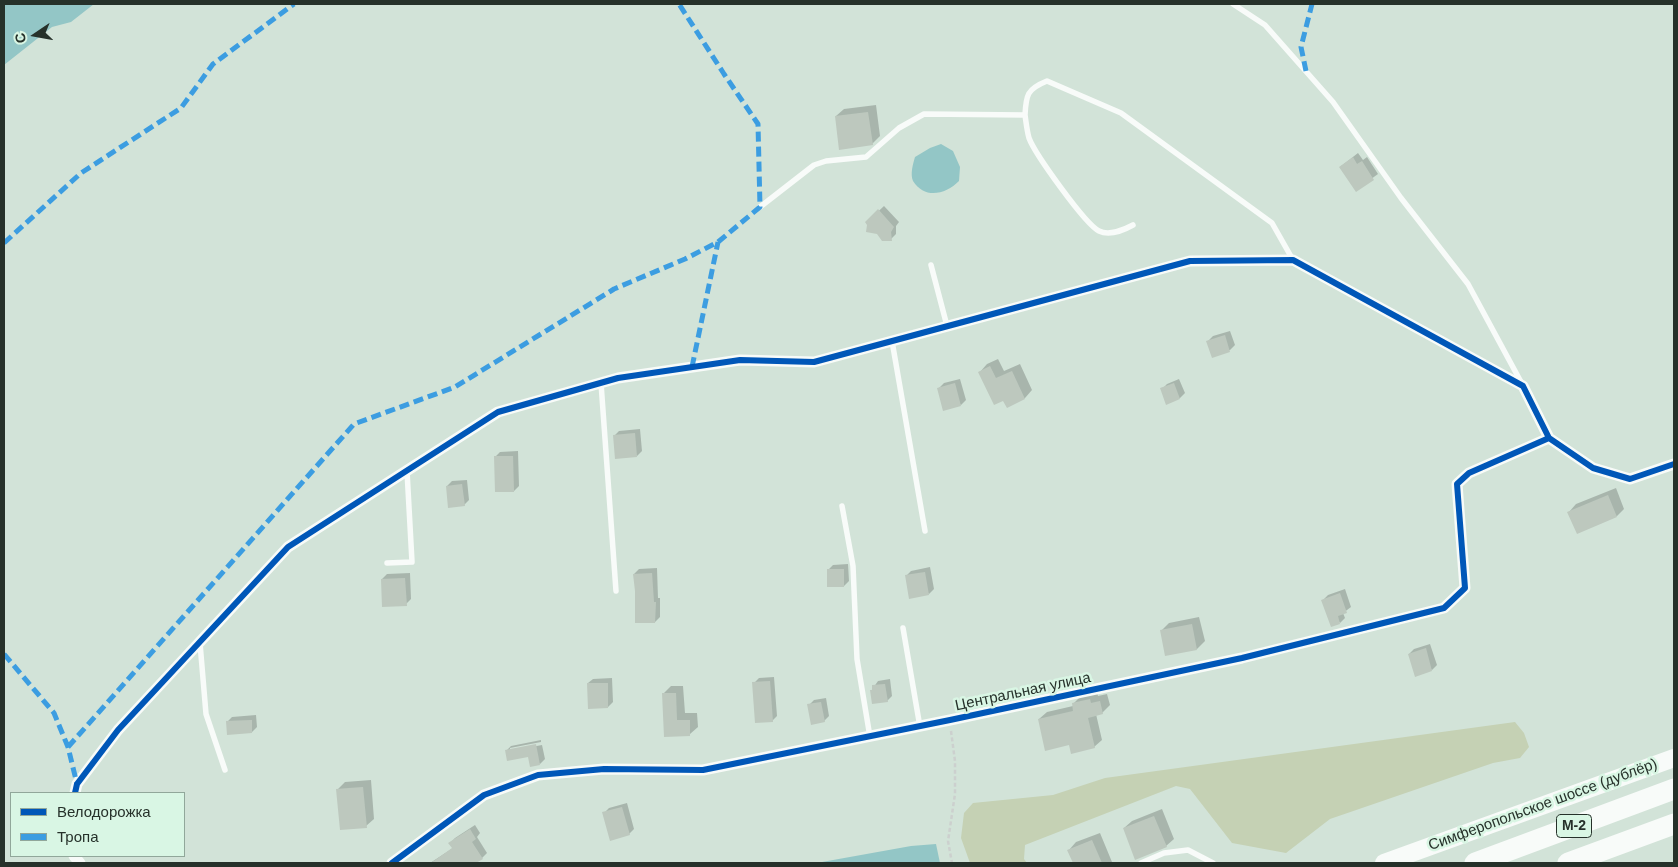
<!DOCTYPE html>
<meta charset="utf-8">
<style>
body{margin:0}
#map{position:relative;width:1678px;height:867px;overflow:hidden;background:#d2e3d8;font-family:Helvetica,sans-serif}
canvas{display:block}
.frame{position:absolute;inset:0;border:5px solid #26312a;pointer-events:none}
.legend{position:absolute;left:10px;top:792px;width:175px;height:65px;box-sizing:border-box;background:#d9f6e4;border:1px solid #91a79a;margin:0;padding:6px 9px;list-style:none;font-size:15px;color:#26312a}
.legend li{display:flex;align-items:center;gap:10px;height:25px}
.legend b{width:25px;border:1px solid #91a79a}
.north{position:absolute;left:10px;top:10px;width:50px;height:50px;-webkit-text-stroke:4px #d9f6e4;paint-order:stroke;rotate:258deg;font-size:14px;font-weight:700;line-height:20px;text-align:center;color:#26312a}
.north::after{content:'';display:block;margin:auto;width:18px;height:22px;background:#26312a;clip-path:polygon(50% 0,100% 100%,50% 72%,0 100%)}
</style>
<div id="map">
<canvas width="1678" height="867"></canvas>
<div class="frame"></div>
<ul class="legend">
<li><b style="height:6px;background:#0057b8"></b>Велодорожка</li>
<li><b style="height:6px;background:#3c9de1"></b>Тропа</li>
</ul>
<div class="north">С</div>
</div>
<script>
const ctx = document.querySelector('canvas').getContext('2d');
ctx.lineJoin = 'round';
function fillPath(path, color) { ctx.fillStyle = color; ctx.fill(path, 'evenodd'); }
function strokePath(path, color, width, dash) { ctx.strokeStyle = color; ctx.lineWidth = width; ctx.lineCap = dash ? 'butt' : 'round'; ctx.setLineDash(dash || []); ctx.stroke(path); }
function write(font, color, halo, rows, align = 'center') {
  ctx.font = font + ' Helvetica,sans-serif'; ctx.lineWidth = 5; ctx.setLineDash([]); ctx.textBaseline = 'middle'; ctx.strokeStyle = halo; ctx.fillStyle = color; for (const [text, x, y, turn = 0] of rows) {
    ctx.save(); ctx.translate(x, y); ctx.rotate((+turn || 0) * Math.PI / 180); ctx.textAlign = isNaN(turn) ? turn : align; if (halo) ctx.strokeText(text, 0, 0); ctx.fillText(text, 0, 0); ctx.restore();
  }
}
fillPath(new Path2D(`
 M1515 722 1524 733 1529 747 1520 758 1493 763 1330 819 1286 853 1232 843 1190 789 1176 786 1025 845 1024 859 1027 863H970L961 838 964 813 973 803 1053 795 1105 778Z`), '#c5d1b4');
fillPath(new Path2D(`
 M4 4H94L71 22 52 27 4 65Z
 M941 144 953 151 960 167 959 181C946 194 925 200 913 181 910 174 913 164 915 157L930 148Z
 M936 844 940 863H791L822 862 911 846Z`), '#93c6c6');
fillPath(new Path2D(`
 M876 105 880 136 872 144 836 116 844 109Z
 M1358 153 1363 160 1367 157 1378 174 1356 190 1340 167Z
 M884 206 899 222 896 226V234L891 239 878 233 867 222Z
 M1230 331 1235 345 1230 350 1213 356 1208 341 1213 336Z
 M998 359 1004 371 1020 364 1032 390 1025 398 1007 406 1004 399 980 372 987 364Z
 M960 379 966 400 961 405 939 388 944 383Z
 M1179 379 1185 393 1180 398 1167 403 1162 389 1167 384Z
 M640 429 642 451 637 456 614 436 619 431Z
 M518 451 519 486 514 491 495 457 500 452Z
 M467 480 469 500 464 505 447 486 452 481Z
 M1616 488 1624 509 1617 516 1569 512 1576 504Z
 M848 564 849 581 844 586 828 570 833 565Z
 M930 567 934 589 929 594 906 576 911 571Z
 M657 568 658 598H660V617L655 622 636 591 634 574 639 569Z
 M410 573 411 599 406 604 382 579 387 574Z
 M1345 589 1351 607 1343 613 1345 618 1340 623 1323 600 1328 595Z
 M1199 617 1205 641 1197 649 1166 655 1161 631 1169 623Z
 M1430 644 1437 665 1432 670 1409 654 1414 649Z
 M774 677 777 716 772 721 754 683 759 678Z
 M612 678 613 702 608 707 588 683 593 679Z
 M890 679 892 696 887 701 871 691 878 681Z
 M671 686H683L685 713H697L698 727 690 734 665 736 663 694Z
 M1097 692 1098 696 1107 694 1110 705 1102 713 1096 714 1102 740 1094 747 1070 744 1039 719 1047 712 1073 706V704L1081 696Z
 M826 698 829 716 824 721 809 705 814 700Z
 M256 715 257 727 252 732 227 722 232 717Z
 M541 740V742L510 748V751L542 745 545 759 540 764 529 756 506 751 511 746Z
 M371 780 374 819 366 826 338 789 345 782Z
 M627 803 634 829 629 834 604 813 609 808Z
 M1162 809 1174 839 1166 846 1124 828 1132 821Z
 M475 825 480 833 477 837 487 853 482 858 474 863H430L453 848 450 843 455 838Z
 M1100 833 1112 862 1074 863 1069 850 1076 842Z`), '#0003');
fillPath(new Path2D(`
 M868 112 873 145 839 150 835 116Z
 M1353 157 1357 164 1362 161 1374 180 1356 192 1339 167Z
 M878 209 894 227 891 232 892 241H882L877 234 866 232 867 225 865 222Z
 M1225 335 1230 352 1212 358 1206 341Z
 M990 366 996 378 1012 371 1025 399 1007 408 1003 401 994 405 978 372Z
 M955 383 961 406 943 411 937 388Z
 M1174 383 1180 399 1166 405 1160 388Z
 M635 433 637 457 615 459 613 435Z
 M494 456H513L514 492H495Z
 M462 484 465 506 448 508 446 486Z
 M1608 495 1617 517 1577 534 1567 512Z
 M827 569H844V587H827Z
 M925 572 929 595 909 599 905 575Z
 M652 573 654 602H656L655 623H635V591L633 574Z
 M405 578 407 606 382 607 381 579Z
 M1340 593 1347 613 1338 616 1340 624 1331 627 1321 600Z
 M1192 624 1197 650 1165 656 1160 630Z
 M1426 648 1432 671 1415 677 1408 654Z
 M770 681 773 722 755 723 752 682Z
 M587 683H608V708L588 709Z
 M885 684 888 702 872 704 870 690H872V685Z
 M662 693H676L677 720H690V736L664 737Z
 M1090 699 1091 703 1100 701 1103 714 1088 718 1095 748 1071 754 1069 745 1045 751 1038 719 1073 711 1072 703Z
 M821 702 825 722 811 725 807 704Z
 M252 720V733L227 735 226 721Z
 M536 744 540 765 530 767 528 757 507 761 505 750Z
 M363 787 367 828 340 830 336 789Z
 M622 807 630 835 610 841 602 812Z
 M1154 816 1167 847 1135 860 1123 828Z
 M470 829 476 839 472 842 483 859 476 863H431L452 848 448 843Z
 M1092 840 1102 863H1073L1067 850Z`), '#bdc8be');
strokePath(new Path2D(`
 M951 731 955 761V794L948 841 952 863`), '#ccd0ce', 2.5, [4, 2.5]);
strokePath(new Path2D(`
 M1233 4 1265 25 1333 102 1401 198 1468 284 1521 382
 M1025 115C1026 122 1027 131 1029 138 1035 154 1085 224 1099 231 1109 236 1124 230 1133 225
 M760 207 814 165 826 161 866 157 899 128 924 114 1025 115C1026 95 1027 89 1047 81L1121 113 1272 223 1293 260
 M931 265 947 326
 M892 341 925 531
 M601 383 616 591
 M842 506 853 566 857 659 870 737
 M387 563 412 562 407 471
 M903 628 920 727
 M200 643 206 714 225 770
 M1141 863 1164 853 1188 850 1213 863`), '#f8fbf9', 5.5);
strokePath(new Path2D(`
 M75 793 77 784 118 730 288 547 498 412 618 378 740 360 814 362 1190 261 1293 260 1523 386 1549 438 1593 468 1630 479 1674 464
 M74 856 80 863
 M392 863 484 795 538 775 604 769 703 770 950 720 1242 658 1444 608 1465 588 1457 484 1469 473 1549 438`), '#f8fbf9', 11);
strokePath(new Path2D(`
 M1384 863 1674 758`), '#f8fbf9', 18);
strokePath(new Path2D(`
 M1475 863 1674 789
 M1568 863 1674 824`), '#f8fbf9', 21);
strokePath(new Path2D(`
 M1306 71 1301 47 1312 4
 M4 243 81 173 181 108 213 64 294 4
 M692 367 718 242
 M4 654 54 713 68 747 77 784
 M68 747 354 424 455 387 614 289 685 259 718 242 760 207 758 124 724 74 679 4`), '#3c9de1', 5, [10, 5]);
strokePath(new Path2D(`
 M75 793 77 784 118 730 288 547 498 412 618 378 740 360 814 362 1190 261 1293 260 1523 386 1549 438 1593 468 1630 479 1674 464
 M392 863 484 795 538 775 604 769 703 770 950 720 1242 658 1444 608 1465 588 1457 484 1469 473 1549 438`), '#0057b8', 6);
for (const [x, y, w] of [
 [1574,826,35]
]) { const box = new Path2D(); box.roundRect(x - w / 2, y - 11.5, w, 23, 4); ctx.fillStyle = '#d9f6e4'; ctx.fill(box); strokePath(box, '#26312a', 1); }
write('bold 14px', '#26312a', null, [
 ["М-2",1574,826]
]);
write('15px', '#26312a', '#d9f6e4', [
 ["Центральная улица",1023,692,-12],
 ["Симферопольское шоссе (дублёр)",1543,805,-20]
]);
</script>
